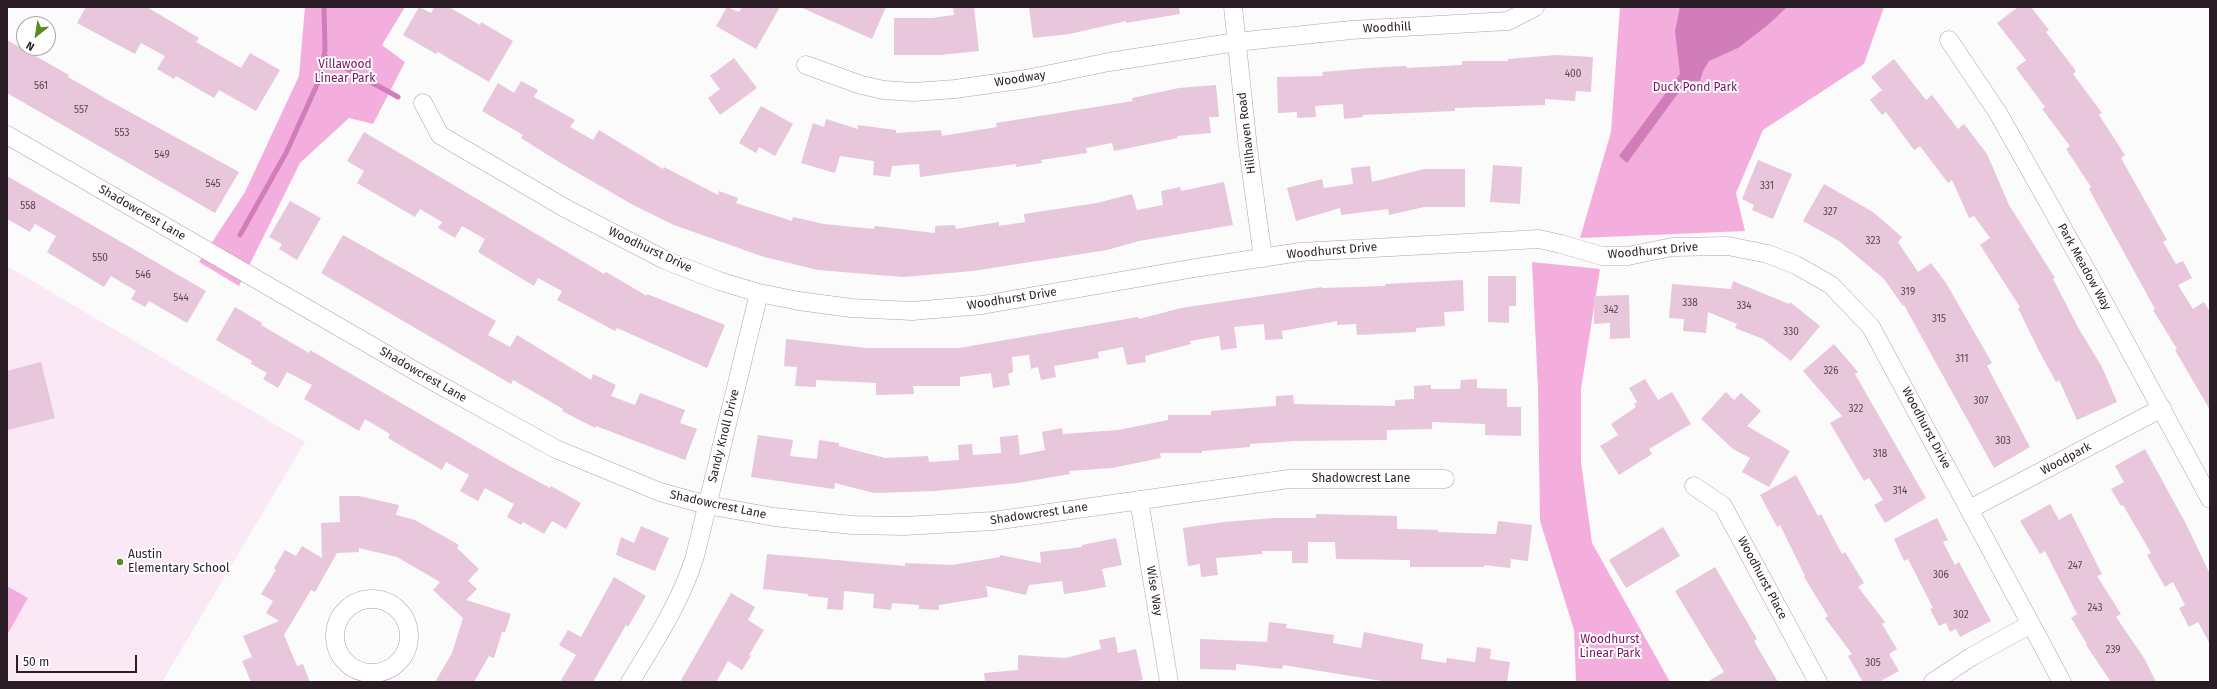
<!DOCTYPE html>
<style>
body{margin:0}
#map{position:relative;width:2217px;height:689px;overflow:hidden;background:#fbfbfb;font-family:"Fira Sans",sans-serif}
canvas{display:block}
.frame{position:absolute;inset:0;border:8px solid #2a1d26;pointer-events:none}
.north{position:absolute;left:16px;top:16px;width:40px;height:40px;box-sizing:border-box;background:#fff;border:1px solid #aaa5a8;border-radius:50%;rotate:210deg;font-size:11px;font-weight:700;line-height:16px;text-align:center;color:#2a1d26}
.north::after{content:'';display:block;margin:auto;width:14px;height:18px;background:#568b24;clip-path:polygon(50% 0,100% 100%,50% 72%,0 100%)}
.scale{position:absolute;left:16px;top:655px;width:121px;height:18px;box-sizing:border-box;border:2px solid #2a1d26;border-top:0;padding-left:5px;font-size:12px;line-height:14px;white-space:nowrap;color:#2a1d26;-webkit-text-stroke:3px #fff;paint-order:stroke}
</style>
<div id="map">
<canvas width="2217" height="689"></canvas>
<div class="frame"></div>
<div class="north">N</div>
<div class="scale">50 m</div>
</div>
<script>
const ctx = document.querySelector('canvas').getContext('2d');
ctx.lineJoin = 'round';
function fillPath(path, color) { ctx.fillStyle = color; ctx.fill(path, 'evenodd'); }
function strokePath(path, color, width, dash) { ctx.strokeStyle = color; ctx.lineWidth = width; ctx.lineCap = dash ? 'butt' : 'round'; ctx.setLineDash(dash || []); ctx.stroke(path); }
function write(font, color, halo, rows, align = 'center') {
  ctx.font = font + ' "Fira Sans",sans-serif'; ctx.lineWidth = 4; ctx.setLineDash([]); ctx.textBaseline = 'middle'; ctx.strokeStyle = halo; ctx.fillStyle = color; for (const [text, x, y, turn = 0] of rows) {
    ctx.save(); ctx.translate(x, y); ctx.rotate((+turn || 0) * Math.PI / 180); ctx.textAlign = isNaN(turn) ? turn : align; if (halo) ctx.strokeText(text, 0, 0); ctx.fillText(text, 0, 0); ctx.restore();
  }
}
fillPath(new Path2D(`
 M7 266 305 442 162 682H7Z`), '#fae9f4');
fillPath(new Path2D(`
 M305 7H405L382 45 405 62 373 124 349 118 300 163 239 286 199 262 245 192 299 76Z
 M1620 7H1884L1864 64 1763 130 1736 193 1745 231 1580 238 1611 132Z
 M1532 262 1600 269 1581 389V462L1592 543 1670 682H1576L1574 630 1540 521 1538 389Z
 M7 586 28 598 7 635Z`), '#f4aede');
fillPath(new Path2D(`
 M1680 7H1787L1768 25 1738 48 1709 61 1703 71 1700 81H1687L1627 163 1619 156 1680 74 1675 31Z`), '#d17db9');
strokePath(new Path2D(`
 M324 56 398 97
 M240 235 286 153 321 76 325 50 324 7`), '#d17db9', 5);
fillPath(new Path2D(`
 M86 7H147L199 38 196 42 241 68 250 53 280 70 256 111 219 90 214 98 176 76 174 79 157 69 165 56 141 43 135 54 77 23Z
 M419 7 431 13 434 7H449L480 25 481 22 513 41 489 82 438 52 436 54 403 35Z
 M727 7 739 12 742 7H780L756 49 716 26Z
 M800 7H886L872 39Z
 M953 7H974L979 51 940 55H894V18H932L954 15Z
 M1029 7H1179L1180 14 1126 23V21L1070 34 1033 38Z
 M2018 7H2031L2049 30 2046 32 2076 71 2073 74 2102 113 2099 115 2125 155 2121 158 2167 240 2163 242 2176 264 2183 261 2192 278 2178 285 2193 309 2204 302 2210 312V410L2175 350 2177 349 2153 310 2155 309 2089 189 2091 187 2066 149 2070 146 2042 109 2045 107 2016 68 2026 60 1997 23Z
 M7 40 69 75 68 77 117 105 239 172 215 213 7 93Z
 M1556 55 1593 57 1591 92 1576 91 1575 101 1545 99V105L1455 108V111L1363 115V117L1344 119 1343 104 1315 106 1316 117 1297 118V112L1278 113 1277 77 1323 76 1322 72 1369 68 1406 66 1407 68 1462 65V61H1508V59Z
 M734 58 757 88 720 115 708 98 720 89 710 76Z
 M1894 59 1926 100 1932 95 1958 129 1964 124 1987 154 2009 205 2055 278 2053 279 2079 329 2102 367 2117 402 2077 420 2059 380 2056 382 2039 351 2018 308 2020 307 1980 245 1990 238 1974 216 1969 218 1952 180 1948 183 1920 146 1914 150 1886 112 1882 115 1870 100 1882 90 1871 77Z
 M521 81 538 90 534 97 575 120 570 127 593 140 599 130 663 169 664 167 718 195 719 191 738 198 736 203 792 221 793 217 824 224 874 229 875 226 935 233V226L955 225 956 229 999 222V226L1025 222 1024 214 1097 203 1132 194 1137 210 1163 205 1161 191 1180 187 1181 191 1224 182 1233 225 1139 241 1107 250 973 271 903 277 818 270 764 257 674 225 633 205 559 162 521 138 523 135 482 111 498 83 514 93Z
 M1216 85 1219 117H1209L1211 133 1177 136 1178 138 1114 151 1112 143 1086 148 1087 153 1041 160 1042 163 1016 167V164L920 177 919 164 892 166 890 177 873 175 874 161 840 156 835 173 801 163 813 123 824 127 826 119 858 129V125L896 130V133L941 130 942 136 997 127 996 123 1133 101 1132 98 1179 88Z
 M761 106 793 124 775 156 759 147 756 153 739 143Z
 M364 132 604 274 606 272 647 296V294L725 325 707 368 617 328 615 331 557 300 562 291 538 278 534 286 478 252 485 239 462 226 455 238 438 228 442 222 420 209 415 217 357 183 364 171 347 161Z
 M1758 160 1792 174 1773 219 1752 210 1754 205 1742 199Z
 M1493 165 1522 167 1520 204 1490 202Z
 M1370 166 1372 182 1424 169H1465V207H1424L1389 215 1388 209 1341 215 1340 208 1296 221 1287 188 1322 179 1324 188 1353 184 1351 168Z
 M7 176 206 291 187 323 149 301 145 307 131 299 136 291 111 276 104 287 47 252 56 236 35 224 30 232 7 219Z
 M1824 184 1873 212 1902 237 1898 242 1918 272 1931 263 1946 283 1992 363 1987 366 2030 447 1994 468 1904 305 1903 306 1884 279 1839 241 1803 221Z
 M290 201 321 218 297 260 279 249 282 244 269 237Z
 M343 235 496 321 488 335 510 347 517 335 591 380 593 374 616 385 611 396 635 405 640 393 685 410 680 423 697 429 685 460 596 426 595 428 562 411 563 409 513 380 511 384 321 273Z
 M1488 276H1516V306H1509V323L1488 322Z
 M1463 280 1464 311 1444 312 1445 326 1416 328V332L1357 335 1356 324 1337 325V321L1282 331 1283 339 1265 340 1264 324 1234 327 1237 348 1221 350 1219 336 1190 341 1191 344 1145 356 1146 362 1127 365 1123 347 1098 352 1099 358 1054 366 1056 377 1041 380 1038 367 1031 369 1029 355 1012 357 1013 372 1008 374 1010 385 993 388 991 373 960 377V386H913L914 394 876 395V383L816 380V387L795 386 797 367 784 366 786 339 867 348H959L1138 317 1139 319 1181 308 1322 287V288L1385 286V284Z
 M1733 281 1789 304 1790 302 1820 326 1791 361 1763 339 1735 328 1737 324 1708 312 1706 333 1683 331 1684 319 1669 318 1672 284 1731 289Z
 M1629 295 1630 338 1610 339V323L1594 324V296Z
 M235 307 262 323 261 325 309 353 310 350 511 467 550 488 551 486 581 503 566 529 552 521 544 534 523 522 521 525 507 517 514 504 485 488 478 501 460 491 469 475 446 462 442 470 388 438 390 434 365 419 359 431 304 399 312 385 287 372 278 388 263 379 267 373 251 364 252 361 216 340Z
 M1834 344 1858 372 1855 374 1926 498 1885 523 1874 505 1883 500 1869 478 1864 481 1830 423 1842 416 1803 371Z
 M41 362 55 418 7 430V371Z
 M1477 379V388L1507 389V407H1521V436L1485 435V424L1432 422V429L1387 430V440L1296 441 1250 444V447L1202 451V453H1160L1161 458 1112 468 1069 471 1070 474 1018 483 935 491 874 493 835 483 834 489 751 477 758 435 793 440 790 456 817 459 819 440 839 443V446L885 458 928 456 929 462 959 460 958 445 972 444 973 455 1001 453 1000 437 1018 435 1020 455 1045 450 1042 432 1062 428 1063 434 1118 430 1168 420V415H1211V411L1276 406V396L1293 395 1294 404 1395 406V400L1414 399V386L1431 385V389H1460L1461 380Z
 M1645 379 1658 400 1672 392 1691 424 1649 449 1652 454 1619 475 1600 446 1618 435 1611 424 1636 407 1634 404 1637 402 1629 388Z
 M1726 392 1734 400 1741 393 1761 411 1747 426 1790 451 1769 487 1742 472 1750 458 1733 449 1701 419Z
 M2145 449 2186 524 2210 574V644L2198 622 2189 627 2179 608 2185 605 2173 582 2165 587 2147 555 2151 553 2123 505 2121 506 2111 489 2124 482 2115 466Z
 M1796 475 1818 516 1821 514 1842 554 1845 552 1864 583 1858 587 1885 622 1882 624 1897 649 1889 654 1899 671 1879 682H1863L1848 656 1852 654 1825 618 1828 616 1804 577 1805 576 1780 525 1777 527 1760 495Z
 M339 496H359L399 505 396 515 415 520 459 545 457 548 479 569 468 581 477 589 466 600 511 614 505 632H502L494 658 489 656 474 682H435L452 653 463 618 433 590 440 582 397 557 359 548V552L337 553 315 592 311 590 284 635 297 666 303 664 310 682H251L242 661 252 657 243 636 279 621 266 613 273 601 261 594 276 570 274 568 285 550 296 556 302 546 322 558 321 523 340 522Z
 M2050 504 2059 520 2071 513 2102 574 2097 576 2121 614 2116 617 2144 658 2156 682H2111L2086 645 2087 644 2071 618 2077 614 2045 551 2040 554 2020 521Z
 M1316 514 1397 516V529L1438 530V532L1496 534 1498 521 1532 525 1528 561 1511 559 1510 568 1484 565V567H1410V560L1336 559 1335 542H1308V563H1292V551H1262V554L1216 558 1218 575 1201 577 1200 564 1188 566 1183 528 1224 522 1274 518H1316Z
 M1937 518 1948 540 1943 542 1955 565 1959 562 1991 621 1960 637 1956 629 1950 632 1946 623 1939 626 1930 609 1933 608 1908 559 1904 561 1894 539Z
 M641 526 669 538 655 571 616 555 621 537 634 543Z
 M1663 527 1680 556 1626 588 1609 560Z
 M1116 538 1122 565 1102 569 1106 587 1084 591 1064 594 1062 581 1029 585 1026 595 986 586 988 597 939 605V610L919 609V605L892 603 891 610 873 608 874 594 844 591 843 610 827 609 828 598 808 596V594L763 589 767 554 905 566V563L952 565 1000 557V555L1041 563 1040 552 1082 547V545Z
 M1715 567 1757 639 1754 641 1778 682H1707L1724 672 1675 591Z
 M614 577 646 596 628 627 626 625 593 682H560L576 655 559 645 568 630 581 637Z
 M731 593 755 607 748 620 764 630 749 655 751 656 742 670 728 661 716 682H680Z
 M1269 622 1287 624 1286 628 1334 635 1333 643 1361 648 1364 632 1423 644 1421 659 1446 663 1447 658 1475 662 1477 647 1491 649 1490 659 1510 662 1507 682H1388L1283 665 1282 669 1236 664V670L1200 669V639L1267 642Z
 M1115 637 1118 653 1136 649 1143 680 1132 682H985L984 673 1018 670V655L1065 658 1101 649 1099 640Z`), '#e8c6dc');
const street = new Path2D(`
 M1233 7 1248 148 1263 258
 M1949 40 1998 113 2089 275 2210 499
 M806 65 861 85 884 90 913 92 955 89 1026 79 1109 62 1236 42 1351 30 1508 21 1535 7
 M423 103 440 135 565 208 665 260 719 281 759 293 799 301 851 308 912 311 982 305 1195 268 1300 252 1539 239 1561 244 1602 256H1628L1672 247 1728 246 1768 254 1796 265 1831 285 1871 327 2062 682
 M7 135 429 379 556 449 660 492 707 505 774 517 852 525 904 526 993 521 1289 479H1445
 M1694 486 1723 506 1818 682
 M1139 500 1169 682
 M1970 509 2162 408
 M335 636a37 37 0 1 1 74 0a37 37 0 1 1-74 0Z
 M630 682C655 641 681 602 695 556L759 293
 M1933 682 1971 657 2031 624`);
strokePath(street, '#bb9bb0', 19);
strokePath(street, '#fff', 18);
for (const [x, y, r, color] of [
 [120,562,4,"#568b24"]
]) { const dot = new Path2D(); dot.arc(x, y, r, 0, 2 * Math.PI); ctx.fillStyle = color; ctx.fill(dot); strokePath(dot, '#fff', 1.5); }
write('10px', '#5a4754', null, [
 ["400",1573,74],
 ["561",41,86],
 ["557",81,110],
 ["553",122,133],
 ["549",162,155],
 ["545",213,184],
 ["331",1767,186],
 ["558",28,206],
 ["327",1830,212],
 ["323",1873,241],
 ["550",100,258],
 ["546",143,275],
 ["319",1908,292],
 ["544",181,298],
 ["338",1690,303],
 ["334",1744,306],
 ["342",1611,310],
 ["315",1939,319],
 ["330",1791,332],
 ["311",1962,359],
 ["326",1831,371],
 ["307",1981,401],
 ["322",1856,409],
 ["303",2003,441],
 ["318",1880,454],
 ["314",1900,491],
 ["247",2075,566],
 ["306",1941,575],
 ["243",2095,608],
 ["302",1961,615],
 ["239",2113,650],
 ["305",1873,663]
]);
write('12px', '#2a1d26', '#fff', [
 ["Woodhill",1387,28,-3],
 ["Woodway",1020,79,-9],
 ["Hillhaven Road",1247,133,-97],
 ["Shadowcrest Lane",142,213,30],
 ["Woodhurst Drive",650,250,25],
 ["Woodhurst Drive",1332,251,-5],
 ["Woodhurst Drive",1653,251,-5],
 ["Park Meadow Way",2084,267,61],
 ["Woodhurst Drive",1012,299,-9],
 ["Shadowcrest Lane",423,375,30],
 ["Woodhurst Drive",1926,428,62],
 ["Sandy Knoll Drive",724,436,-76],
 ["Woodpark",2066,459,-28],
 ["Shadowcrest Lane",1361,479],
 ["Shadowcrest Lane",718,505,12],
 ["Shadowcrest Lane",1039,514,-8],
 ["Woodhurst Place",1762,578,62],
 ["Wise Way",1154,591,81]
]);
write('12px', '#771262', '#fff', [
 ["Villawood",345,65],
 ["Linear Park",345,79],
 ["Duck Pond Park",1695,88],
 ["Woodhurst",1610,640],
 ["Linear Park",1610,654]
]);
write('12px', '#2a1d26', '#fff', [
 ["Austin",128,555],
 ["Elementary School",128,569]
], 'left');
</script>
